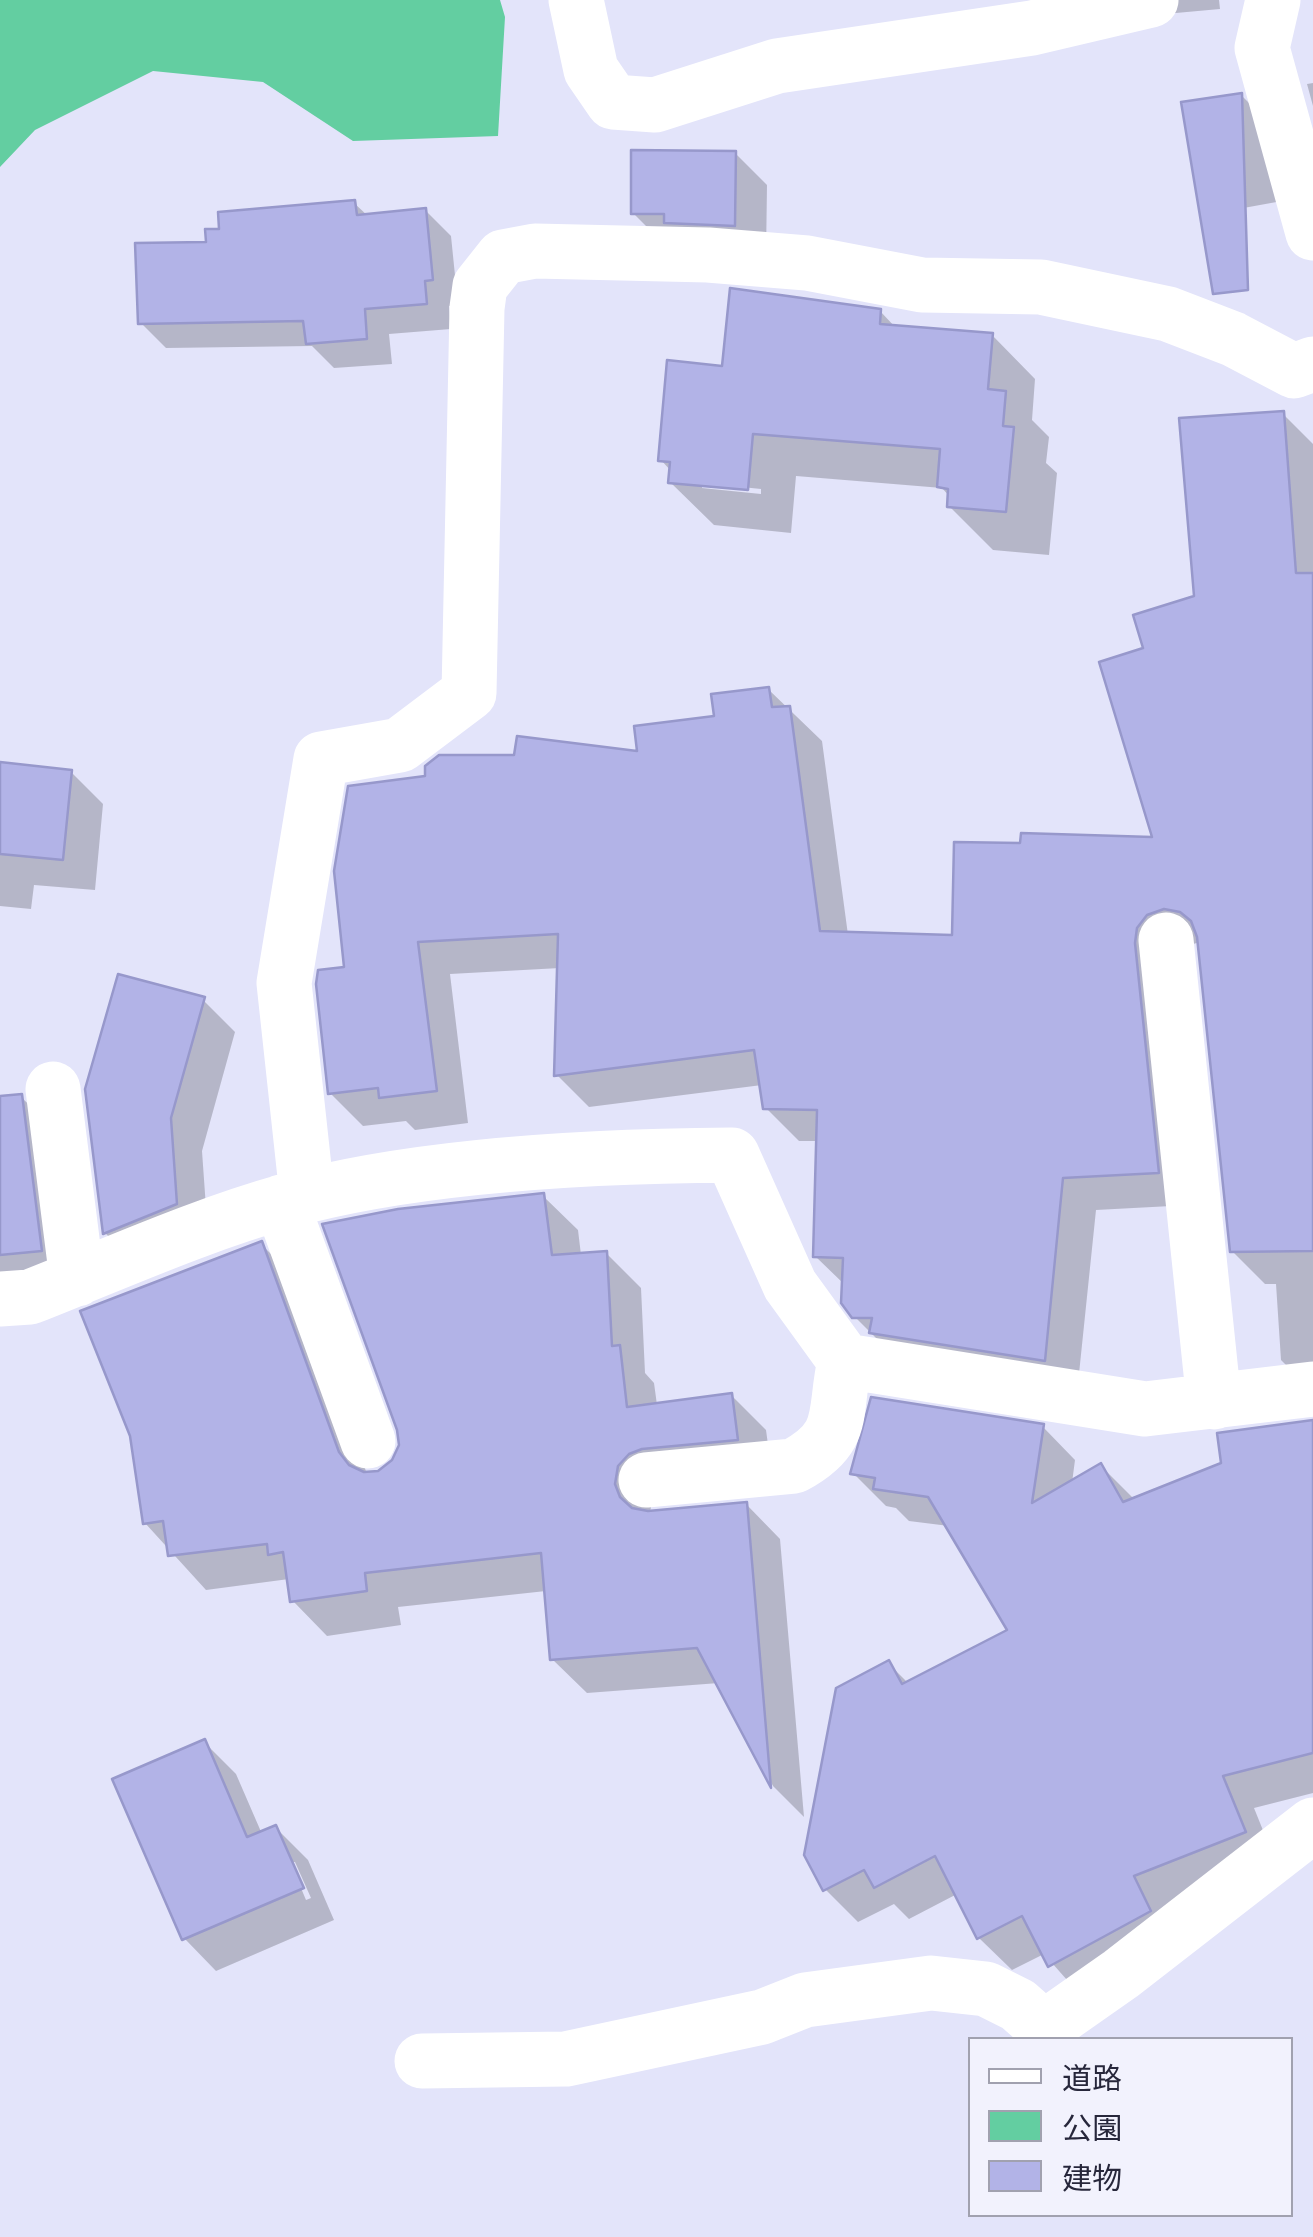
<!DOCTYPE html>
<meta charset="utf-8">
<style>
body{margin:0}
#map{position:relative;width:1313px;height:2237px;overflow:hidden;background:#e3e4fa;font-family:Rubik,"Noto Sans JP",sans-serif}
canvas{display:block}
.legend{position:absolute;left:968px;top:2037px;width:325px;height:180px;box-sizing:border-box;background:#f2f2fd;border:2px solid #a1a1af;margin:0;padding:12px 18px;list-style:none;font-size:30px;color:#27273b}
.legend li{display:flex;align-items:center;gap:20px;height:50px}
.legend b{width:50px;border:2px solid #a1a1af}
</style>
<div id="map">
<canvas width="1313" height="2237"></canvas>
<ul class="legend">
<li><b style="height:12px;background:#fff"></b>道路</li>
<li><b style="height:28px;background:#63cea1"></b>公園</li>
<li><b style="height:28px;background:#b2b3e7"></b>建物</li>
</ul>
</div>
<script>
const ctx = document.querySelector('canvas').getContext('2d');
ctx.lineJoin = 'round';
function fillPath(path, color) { ctx.fillStyle = color; ctx.fill(path, 'evenodd'); }
function strokePath(path, color, width, dash) { ctx.strokeStyle = color; ctx.lineWidth = width; ctx.lineCap = dash ? 'butt' : 'round'; ctx.setLineDash(dash || []); ctx.stroke(path); }
fillPath(new Path2D(`
 M0 0H500L505 17 498 136 353 141 263 82 153 71 35 130 0 167Z`), '#63cea1');
fillPath(new Path2D(`
 M1079 0H1219L1220 9 1099 20Z
 M1313 83V106L1307 84Z
 M1241 95 1258 112 1282 201 1216 213Z
 M735 153 767 185 766 257 665 245 633 213Z
 M354 203 368 216 425 210 451 236 458 305 449 306 451 329 389 334 392 364 334 368 312 346 166 348 141 323 208 244Z
 M880 311 896 328 992 335 1035 379 1032 420 1049 437 1046 463 1057 473 1049 555 993 550 949 506 950 497 942 488 796 476 791 533 714 525 670 482 671 471 661 460 724 368ZM702 483 761 489V494L702 488Z
 M1283 414 1313 444V1392L1281 1360 1276 1284H1265L1232 1251 1200 942 1180 948 1190 1205 1096 1210 1077 1393 888 1350 854 1316 845 1285 815 1256 818 1141H799L766 1108 762 1085 589 1107 557 1075 560 968 450 974 468 1123 415 1130 406 1121 363 1126 330 1093 346 969 640 754 769 690 822 741 848 935 954 937 1023 846 1156 840 1146 649 1197 597Z
 M0 765 71 772 103 804 95 890 34 885 31 909 0 906Z
 M203 1000 235 1032 202 1151 208 1236 137 1264 105 1233Z
 M21 1097 48 1123 67 1276 0 1283V1098Z
 M543 1196 578 1230 581 1255 606 1253 641 1288 645 1373 654 1383 657 1405 731 1395 766 1430 772 1474 652 1501 650 1513 746 1504 780 1539 804 1817 773 1786 719 1683 587 1693 552 1659 546 1591 398 1607 401 1625 327 1636 293 1601 289 1579 206 1590 145 1523 261 1244 296 1279 367 1474 380 1472 393 1463Z
 M1313 1423V1793L1254 1808 1277 1865 1083 1998 1044 1954 1012 1970 979 1938 957 1894 909 1919 894 1904 858 1922 825 1889 888 1663 908 1683 1010 1631 949 1526 909 1521 896 1508 886 1506 853 1473 1043 1427 1075 1460 1072 1483 1101 1466 1135 1500Z
 M204 1742 236 1774 262 1834 276 1828 308 1860 334 1920 216 1971 185 1939ZM290 1862H295L311 1898 306 1900Z`), '#0003');
const building = new Path2D(`
 M1242 93 1248 290 1213 294 1181 102Z
 M631 150 736 151 735 226 664 223V214H631Z
 M355 200 357 215 426 208 433 280 425 281 427 304 365 309 367 339 306 344 303 321 138 324 135 243 206 242 205 229H219L218 212Z
 M730 288 881 309 880 324 993 333 988 389 1006 391 1003 426 1014 427 1006 512 947 507 948 489 937 487 940 449 753 434 748 490 668 483 670 462 658 461 667 360 722 366Z
 M1284 411 1296 573H1313V1251L1230 1252 1197 937 1191 921 1180 912 1164 909 1147 915 1137 928 1135 943 1159 1173 1063 1178 1045 1361 869 1333 872 1318H852L841 1303 843 1258 813 1257 817 1110 763 1109 754 1050 554 1076 558 934 418 942 437 1091 379 1098 378 1088 328 1094 316 984 318 970 344 967 334 871 348 786 425 776V766L439 755H514L517 736 637 751 634 726 714 716 711 694 769 687 772 707 790 706 820 931 952 935 954 842 1020 843 1021 833 1152 837 1099 662 1143 648 1133 615 1194 596 1179 418Z
 M0 762 72 770 63 860 0 854Z
 M118 974 205 997 171 1118 177 1204 103 1234 85 1089Z
 M22 1094 42 1251 0 1255V1096Z
 M544 1193 552 1255 607 1251 612 1346 620 1345 627 1407 732 1393 738 1440 642 1449 629 1454 618 1466 615 1484 620 1497 632 1508 648 1511 747 1502 771 1788 697 1648 550 1660 541 1553 365 1573 367 1591 290 1602 283 1552 268 1555 267 1544 168 1556 163 1521 143 1524 130 1436 80 1311 262 1241 339 1452 349 1465 364 1472 378 1471 392 1460 399 1445 397 1430 322 1224 398 1209Z
 M871 1397 1044 1424 1032 1503 1101 1463 1123 1502 1221 1463 1217 1433 1313 1420V1753L1223 1776 1246 1832 1134 1876 1151 1911 1048 1967 1022 1916 977 1939 935 1856 874 1888 864 1870 823 1891 804 1855 836 1688 889 1660 902 1684 1007 1630 928 1497 873 1489 875 1478 850 1474Z
 M205 1739 247 1837 276 1825 304 1888 182 1940 112 1779Z`);
fillPath(building, '#b2b3e7');
strokePath(building, '#9798cb', 2.5);
strokePath(new Path2D(`
 M576 0 591 70 613 102 655 105 777 66 1032 28 1151 0
 M1273 0 1262 48 1313 233
 M1166 940 1214 1402
 M53 1089 77 1279
 M307 1195 284 983 321 759 400 745 469 693 477 308 480 286 503 257 535 251 708 255 807 263 922 285 1041 287 1168 314 1233 339 1294 371 1313 364
 M281 1202 368 1441
 M0 1299 30 1297C114 1264 200 1225 286 1201 420 1164 593 1156 732 1155L790 1285 845 1361 1145 1409 1313 1389
 M646 1480 794 1466C848 1437 833 1413 845 1361
 M422 2061 566 2059 762 2017 805 2000 931 1983 986 1989 1018 2005 1044 2028 1121 1974 1313 1825`), '#fff', 55);
</script>
